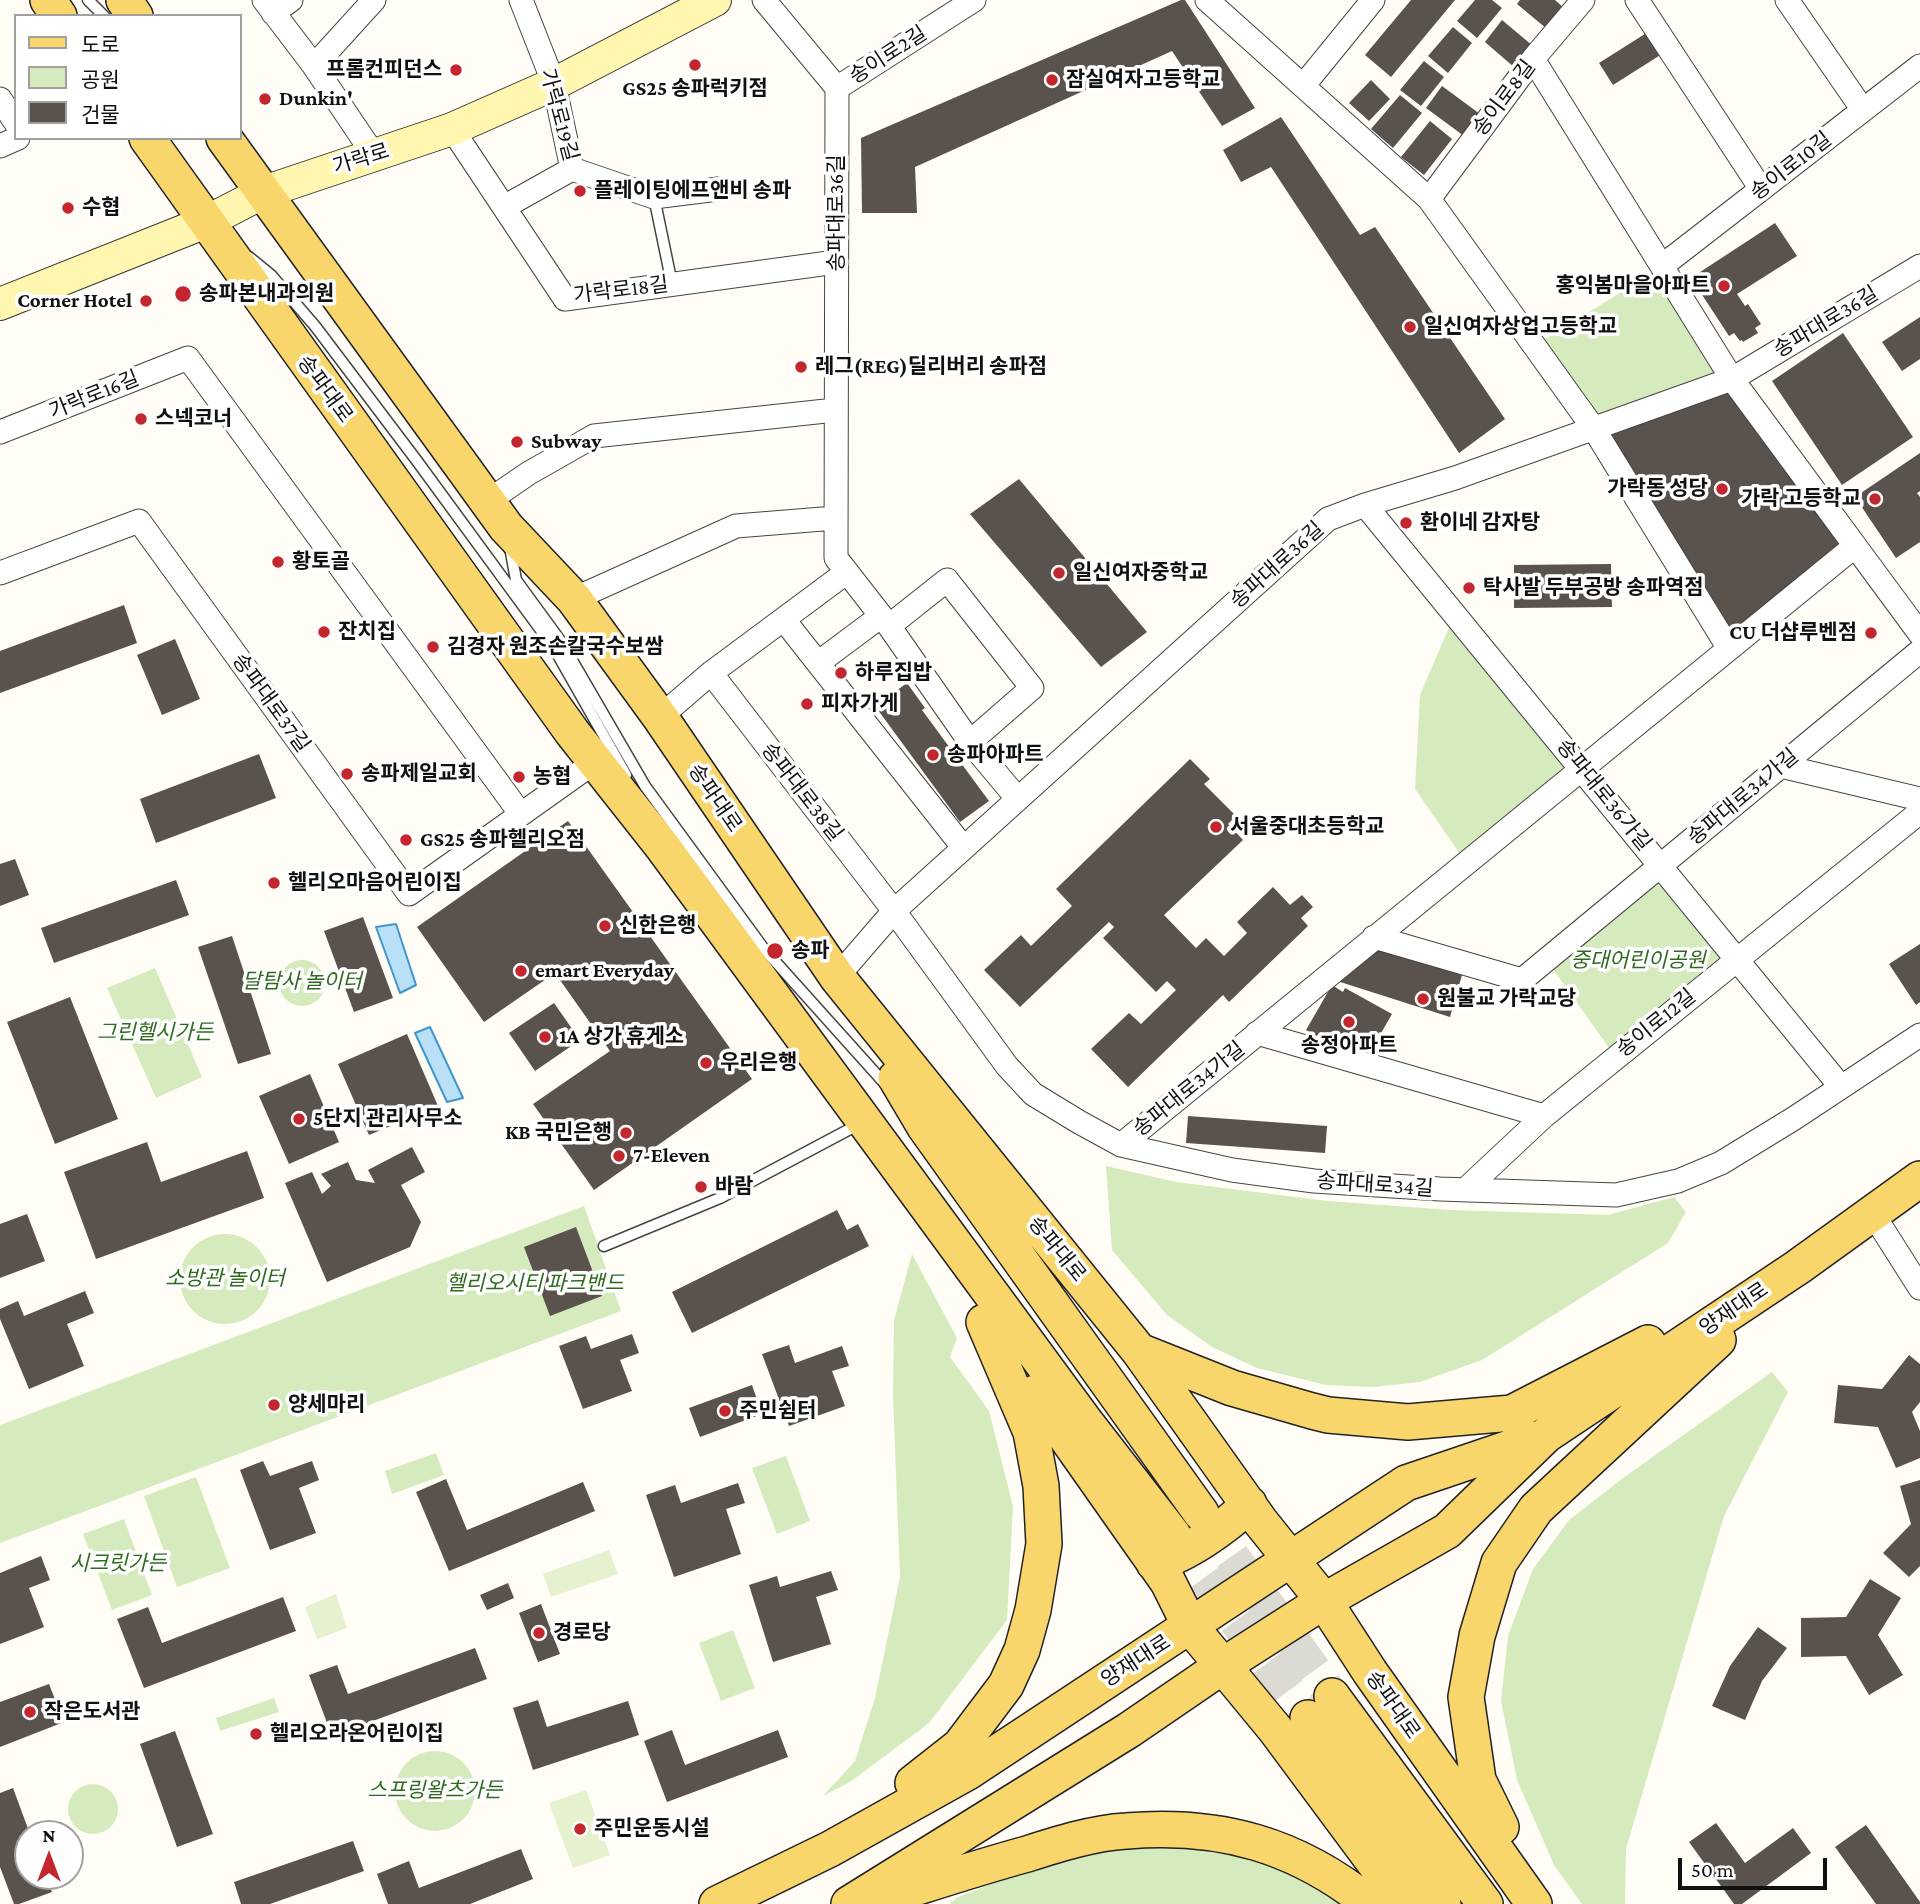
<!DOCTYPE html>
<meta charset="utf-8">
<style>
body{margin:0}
#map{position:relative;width:1920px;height:1904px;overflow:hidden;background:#fffdf5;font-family:"Crimson Pro","Noto Sans KR",serif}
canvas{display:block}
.legend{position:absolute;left:14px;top:14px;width:228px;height:126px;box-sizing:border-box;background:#fff;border:2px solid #a0a0a0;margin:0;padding:9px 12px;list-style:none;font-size:21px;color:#111}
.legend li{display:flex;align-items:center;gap:14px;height:35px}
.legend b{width:35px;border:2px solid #a0a0a0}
.north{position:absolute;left:14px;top:1820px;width:70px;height:70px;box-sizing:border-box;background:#fff;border:2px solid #a0a0a0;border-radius:50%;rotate:0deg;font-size:19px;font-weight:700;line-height:28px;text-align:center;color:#111}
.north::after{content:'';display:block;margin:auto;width:24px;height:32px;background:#c4262e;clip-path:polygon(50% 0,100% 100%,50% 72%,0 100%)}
.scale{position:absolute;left:1678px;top:1858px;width:149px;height:32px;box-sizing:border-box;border:4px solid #111;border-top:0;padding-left:9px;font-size:21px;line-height:24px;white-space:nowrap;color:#111;-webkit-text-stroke:5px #fff;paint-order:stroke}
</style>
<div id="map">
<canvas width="1920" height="1904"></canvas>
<ul class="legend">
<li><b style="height:9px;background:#f9d66b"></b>도로</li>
<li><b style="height:19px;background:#d5ebbd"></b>공원</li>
<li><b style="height:19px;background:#5a524d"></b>건물</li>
</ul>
<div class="north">N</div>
<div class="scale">50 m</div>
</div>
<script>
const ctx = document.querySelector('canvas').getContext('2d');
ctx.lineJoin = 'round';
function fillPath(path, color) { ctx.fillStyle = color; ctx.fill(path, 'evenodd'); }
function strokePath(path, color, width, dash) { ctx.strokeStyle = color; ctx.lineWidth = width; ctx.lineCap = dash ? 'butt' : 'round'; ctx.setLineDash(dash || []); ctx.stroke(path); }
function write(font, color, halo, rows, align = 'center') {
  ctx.font = font + ' "Crimson Pro","Noto Sans KR",serif'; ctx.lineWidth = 7; ctx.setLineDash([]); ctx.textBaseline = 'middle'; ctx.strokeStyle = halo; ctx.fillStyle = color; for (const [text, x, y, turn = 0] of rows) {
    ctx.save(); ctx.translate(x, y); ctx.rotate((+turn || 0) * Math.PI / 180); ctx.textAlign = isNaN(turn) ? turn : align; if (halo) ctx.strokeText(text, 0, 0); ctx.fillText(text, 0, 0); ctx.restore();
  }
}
fillPath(new Path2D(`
 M1655 271 1724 375 1594 416 1541 342Z
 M1450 625 1566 766 1460 854 1415 789 1420 695Z
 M1660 874 1727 957 1612 1052 1550 965Z
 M279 983a23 23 0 1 1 46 0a23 23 0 1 1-46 0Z
 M155 968 202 1077 156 1098 107 988Z
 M1106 1166 1176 1182 1327 1201 1450 1210 1608 1215 1674 1197 1686 1212 1668 1243 1482 1360 1420 1382 1374 1387 1326 1385 1257 1368 1212 1347 1167 1315 1112 1250Z
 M584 1206 621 1311 0 1543V1425Z
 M180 1279a45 45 0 1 1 90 0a45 45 0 1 1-90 0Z
 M912 1254 957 1338 950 1357 989 1411 1013 1506 1007 1620 929 1723 850 1782 823 1796 855 1761 875 1698 900 1577 893 1397 894 1320Z
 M1772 1372 1788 1392 1724 1516 1626 1849 1625 1904H1582L1554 1865 1517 1780 1501 1701 1508 1636 1533 1569 1569 1520 1623 1478Z
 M436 1453 444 1475 392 1494 385 1471Z
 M786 1456 810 1521 777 1534 752 1468Z
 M196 1477 230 1568 177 1587 144 1496Z
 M124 1519 152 1595 112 1610 83 1534Z
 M733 1630 755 1688 721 1701 699 1643Z
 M274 1698 279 1712 220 1731 216 1718Z
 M395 1791a40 40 0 1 1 80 0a40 40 0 1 1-80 0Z
 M68 1809a25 25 0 1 1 50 0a25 25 0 1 1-50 0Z
 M1148 1838 1298 1866 1349 1904H950L956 1898 1073 1852Z`), '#d5ebbd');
fillPath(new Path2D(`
 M609 1550 618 1574 551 1597 543 1574Z
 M336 1594 347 1628 317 1639 305 1607Z
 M586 1790 610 1855 573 1868 549 1803Z`), '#e6f2cf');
const water = new Path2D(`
 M396 924 416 985 400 993 376 927Z
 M430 1027 463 1098 447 1102 415 1033Z`);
fillPath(water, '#b9e0f7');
strokePath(water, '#3f96cf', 2);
fillPath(new Path2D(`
 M1181 0H1185L1255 108 1222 126 1172 51 915 167 917 213H862L861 138Z
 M1411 0H1455L1391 77 1365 55Z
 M1475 0H1492L1502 8 1477 38 1457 21Z
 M1520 0H1555L1564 8 1547 29 1517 4Z
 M1502 20 1533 46 1515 68 1485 42Z
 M1453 27 1472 43 1448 73 1428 56Z
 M1648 32 1662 54 1613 85 1599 63Z
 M1424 61 1444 77 1421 106 1400 90Z
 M1371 80 1390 99 1369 121 1349 103Z
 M1442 86 1480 114 1464 136 1426 108Z
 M1400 95 1422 113 1393 148 1371 129Z
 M1281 117 1360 235 1375 227 1505 419 1459 453 1271 167 1241 182 1223 150Z
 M1430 121 1452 139 1424 175 1401 157Z
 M1775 223 1797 256 1737 294 1745 306 1748 304 1761 324 1755 328 1758 333 1743 342 1742 340 1740 341 1734 333 1729 336 1691 278Z
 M1920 317V359L1902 371 1882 342Z
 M1843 333 1913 437 1842 485 1772 381Z
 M1731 387 1847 544 1732 637 1604 433Z
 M1920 453V491L1917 493 1920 497V542L1896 558 1855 497Z
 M1019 479 1147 632 1101 667 970 514Z
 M1611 564 1612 607 1514 608V565Z
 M124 605 137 643 0 693V651Z
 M175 639 200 699 162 715 137 655Z
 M907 683 925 708 922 710 989 801 960 822 875 706Z
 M259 754 276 798 156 843 140 799Z
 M1190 759 1210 779 1204 784 1236 816 1228 824 1243 840 1164 915 1196 948 1206 938 1224 956 1247 933 1237 922 1273 887 1290 905 1302 895 1313 907 1301 918 1308 926 1229 1002 1223 995 1128 1087 1091 1049 1129 1013 1141 1024 1176 990 1167 981 1156 992 1103 938 1114 927 1109 922 1020 1007 984 970 1021 935 1031 946 1072 906 1056 889Z
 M568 821 752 1079 594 1190 533 1104 610 1051 555 973 484 1022 417 927Z
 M15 859 29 895 0 906V864Z
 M176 880 189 915 54 963 41 928Z
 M363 917 393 998 354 1012 324 931Z
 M232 936 271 1054 238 1064 198 947Z
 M1379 943 1464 968 1450 1017 1334 980Z
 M1920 944V1002L1916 1005 1889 964Z
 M1332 985 1343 992 1345 988 1392 1014 1372 1049 1365 1045 1363 1049 1343 1038 1342 1041 1320 1032 1317 1036 1306 1030Z
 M70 997 118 1119 55 1144 7 1022Z
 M554 1003 580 1040 535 1071 509 1033Z
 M407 1034 438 1106 369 1135 338 1064Z
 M310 1074 339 1142 289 1164 259 1096Z
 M1188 1116 1327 1126 1325 1153 1186 1143Z
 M147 1142 161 1182 247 1151 264 1198 96 1259 64 1172Z
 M412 1147 425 1172 401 1185 421 1222 410 1247 327 1282 285 1183 312 1172 322 1194 331 1186 321 1174 348 1162 356 1180 375 1183 368 1170Z
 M837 1210 847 1230 858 1224 869 1246 692 1333 672 1292Z
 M27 1214 45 1261 0 1278V1224Z
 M576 1227 602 1296 550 1316 524 1247Z
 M85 1291 94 1313 67 1324 84 1366 29 1389 0 1319V1309L18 1301 24 1316Z
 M632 1334 639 1353 620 1360 632 1391 583 1409 559 1346 586 1336 591 1349Z
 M789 1345 795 1363 842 1346 849 1366 832 1371 845 1406 789 1426 762 1354Z
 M1909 1355 1920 1364V1402L1912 1412 1920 1431V1458L1896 1468 1878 1427 1834 1423 1838 1385 1882 1389Z
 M752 1385 762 1414 700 1437 689 1408Z
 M263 1461 270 1476 312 1461 319 1480 299 1488 316 1533 270 1550 240 1470Z
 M446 1479 467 1530 583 1482 595 1511 449 1571 416 1492Z
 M1920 1480V1566L1909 1577 1883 1553 1911 1524 1900 1486Z
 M738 1483 745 1503 726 1509 741 1554 674 1577 646 1495 675 1485 681 1503Z
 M41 1556 50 1580 29 1588 44 1627 0 1644V1573Z
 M831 1571 838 1590 816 1597 831 1644 773 1662 749 1585 777 1576 780 1587Z
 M1870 1579 1901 1598 1878 1635 1903 1675 1869 1695 1846 1656 1801 1657V1618L1846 1617Z
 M508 1583 514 1598 487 1610 480 1595Z
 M283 1597 296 1631 144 1688 117 1619 148 1607 162 1643Z
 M541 1604 560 1654 538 1662 519 1613Z
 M1758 1627 1787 1648 1762 1681 1745 1720 1712 1706 1730 1666Z
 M475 1648 487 1679 332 1736 309 1675 337 1665 348 1694Z
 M49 1684 64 1722 0 1747V1702Z
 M538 1700 547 1727 628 1701 639 1735 533 1770 513 1708Z
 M672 1730 685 1765 778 1730 788 1757 667 1802 644 1741Z
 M175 1731 213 1834 177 1847 140 1744Z
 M13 1788 30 1834H28V1876H46L52 1892 19 1904H14L0 1867V1793Z
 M1716 1823 1745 1863 1793 1828 1811 1853 1742 1904H1734L1689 1842Z
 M1866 1825 1920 1902V1904H1876L1835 1847Z
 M353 1841 364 1871 270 1904H241L234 1882Z
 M521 1849 533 1879 470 1904H388L377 1874 409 1861 419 1888Z`), '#5a524d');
strokePath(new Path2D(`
 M1201 1513 1332 1696
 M1173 1535 1308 1718`), '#dbdad3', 35, [35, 18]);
const lane = new Path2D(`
 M88 0 104 16
 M654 197 672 284
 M249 257 271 275 315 326 417 461 554 648 626 775
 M510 547 516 580 562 643 645 786 764 949 887 1086
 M604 1246 720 1198 850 1129`);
const street = new Path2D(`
 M264 0 314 66 374 155
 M521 0 554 84 572 169 654 197 718 189
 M764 0 837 88
 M1207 0 1429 199 1594 429 1728 647
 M1637 0 1761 189
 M1787 0 1863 110
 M273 13 291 0
 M1533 59 1732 379 1920 634
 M314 66 374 0
 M1303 86 1373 0
 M837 88 836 558 889 626 970 742 1017 798
 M837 88 974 0
 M0 99 16 123
 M452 129 565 299 836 262
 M0 146 18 138
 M1429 199 1533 59 1583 0
 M504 207 572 169
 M1662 266 1920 66
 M0 432 188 358 520 813
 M488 501 529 473 594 436 835 410
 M1365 505 1841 1087
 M0 573 139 521 409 894 596 761
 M574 599 736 526 835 518
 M784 620 963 847
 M889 626 947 580 1032 688 970 742
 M818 663 881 616
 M711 673 894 911 1007 1066 1033 1094 1079 1122 1121 1145 1232 1170 1314 1181 1440 1189 1616 1195 1678 1181 1721 1163 1793 1119 1920 1035
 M660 717 711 673 847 572
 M1781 766 1920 799
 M1374 937 1522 980 1920 651
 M837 977 894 911 1328 519 1365 505 1455 478 1732 379 1920 266
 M1257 1033 1544 1116
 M1121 1145 1855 546
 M1465 1190 1544 1116 1920 812
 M1873 1214 1920 1288`);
const secondary = new Path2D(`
 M0 304 206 222 264 192 452 129 554 84 715 0`);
const primary = new Path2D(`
 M48 0 59 16
 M124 0 135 16
 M147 138 572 732 662 846 1087 1424 1173 1535
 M224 138 506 527 574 599 660 717 837 977 1139 1351 1260 1521 1324 1601 1370 1672 1534 1904
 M896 1078 925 1127 1201 1513
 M1139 1351 1232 1388 1312 1411 1328 1415 1408 1422 1512 1413 1648 1343
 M1035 1393 1168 1582 1190 1626 1275 1729 1405 1904
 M1154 1563C1182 1558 1229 1525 1249 1504
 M1332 1696 1485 1904
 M1308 1718 1443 1904
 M913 1783 960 1746 1006 1685 1022 1650 1033 1610 1044 1544 1041 1486 1031 1432 984 1322
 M1501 1827 1478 1780 1466 1697 1477 1636 1499 1563 1536 1509 1718 1340
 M883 1898C931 1883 979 1867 1027 1854 1058 1844 1093 1833 1126 1831 1220 1823 1297 1845 1370 1904
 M717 1904 830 1849 968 1772 1406 1483 1536 1439
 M849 1904 1129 1730 1224 1665 1324 1601 1447 1531 1546 1435 1798 1267 1920 1179`);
strokePath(lane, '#444', 13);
strokePath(street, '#444', 25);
strokePath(secondary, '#333', 34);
strokePath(primary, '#222', 38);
strokePath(lane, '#fff', 10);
strokePath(street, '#fff', 23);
strokePath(secondary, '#fff6b0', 32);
strokePath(primary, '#f9d66b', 35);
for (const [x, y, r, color] of [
 [695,65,7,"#c4262e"],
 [456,70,7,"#c4262e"],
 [1052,80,7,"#c4262e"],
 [265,99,7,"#c4262e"],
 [580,191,7,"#c4262e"],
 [68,208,7,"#c4262e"],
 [1724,286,7,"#c4262e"],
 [183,294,9,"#c4262e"],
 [146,301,7,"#c4262e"],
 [1410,327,7,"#c4262e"],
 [801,367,7,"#c4262e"],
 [141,419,7,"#c4262e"],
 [517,442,7,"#c4262e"],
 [1722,489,7,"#c4262e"],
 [1875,499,7,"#c4262e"],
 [1406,523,7,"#c4262e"],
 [278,562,7,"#c4262e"],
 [1059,573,7,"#c4262e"],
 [1469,588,7,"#c4262e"],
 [324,632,7,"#c4262e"],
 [1871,633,7,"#c4262e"],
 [433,647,7,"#c4262e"],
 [841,673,7,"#c4262e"],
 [807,704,7,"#c4262e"],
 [933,755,7,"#c4262e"],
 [347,774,7,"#c4262e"],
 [519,777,7,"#c4262e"],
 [1216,827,7,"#c4262e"],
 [406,840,7,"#c4262e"],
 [274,883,7,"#c4262e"],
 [605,926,7,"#c4262e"],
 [775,951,9,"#c4262e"],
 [521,971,7,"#c4262e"],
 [1423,999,7,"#c4262e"],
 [1349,1022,7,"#c4262e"],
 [545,1037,7,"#c4262e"],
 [706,1063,7,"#c4262e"],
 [299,1119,7,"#c4262e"],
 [626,1133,7,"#c4262e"],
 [619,1156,7,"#c4262e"],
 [701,1187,7,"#c4262e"],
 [274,1405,7,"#c4262e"],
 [725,1411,7,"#c4262e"],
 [539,1633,7,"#c4262e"],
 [30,1712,7,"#c4262e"],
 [256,1734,7,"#c4262e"],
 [580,1829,7,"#c4262e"]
]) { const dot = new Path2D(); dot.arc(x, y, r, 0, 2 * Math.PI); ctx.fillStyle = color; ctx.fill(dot); strokePath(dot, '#fff', 2.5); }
write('21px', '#111', '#fff', [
 ["송이로2길",888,55,-33],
 ["송이로8길",1504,98,-53],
 ["가락로19길",559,115,75],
 ["가락로",361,159,-17],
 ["송이로10길",1791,166,-38],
 ["송파대로36길",837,213,-90],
 ["가락로18길",621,290,-7],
 ["송파대로36길",1826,322,-31],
 ["송파대로",325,389,54],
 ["가락로16길",94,395,-22],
 ["송파대로36길",1277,565,-42],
 ["송파대로37길",271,703,54],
 ["송파대로38길",802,792,52],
 ["송파대로36가길",1604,795,51],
 ["송파대로34가길",1743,797,-40],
 ["송파대로",715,798,56],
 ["송이로12길",1656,1023,-39],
 ["송파대로34가길",1189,1089,-39],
 ["송파대로34길",1375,1185,4],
 ["송파대로",1057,1249,51],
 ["양재대로",1734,1309,-34],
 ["양재대로",1136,1661,-33],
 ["송파대로",1393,1705,55]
]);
write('bold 21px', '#111', '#fff', [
 ["프롬컨피던스",442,70,"right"],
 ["잠실여자고등학교",1066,80],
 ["GS25 송파럭키점",695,89,"center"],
 ["Dunkin'",279,99],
 ["플레이팅에프앤비 송파",594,191],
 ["수협",82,208],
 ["홍익봄마을아파트",1710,286,"right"],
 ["송파본내과의원",199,294],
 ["Corner Hotel",132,301,"right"],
 ["일신여자상업고등학교",1424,327],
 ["레그(REG)딜리버리 송파점",815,367],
 ["스넥코너",155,419],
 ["Subway",531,442],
 ["가락동 성당",1708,489,"right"],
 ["가락 고등학교",1861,499,"right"],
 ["환이네 감자탕",1420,523],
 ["황토골",292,562],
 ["일신여자중학교",1073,573],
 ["탁사발 두부공방 송파역점",1483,588],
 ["잔치집",338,632],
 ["CU 더샵루벤점",1857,633,"right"],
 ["김경자 원조손칼국수보쌈",447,647],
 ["하루집밥",855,673],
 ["피자가게",821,704],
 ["송파아파트",947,755],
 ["송파제일교회",361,774],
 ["농협",533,777],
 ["서울중대초등학교",1230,827],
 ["GS25 송파헬리오점",420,840],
 ["헬리오마음어린이집",288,883],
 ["신한은행",619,926],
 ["송파",791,951],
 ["emart Everyday",535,971],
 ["원불교 가락교당",1437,999],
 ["1A 상가 휴게소",559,1037],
 ["송정아파트",1349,1046,"center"],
 ["우리은행",720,1063],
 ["5단지 관리사무소",313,1119],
 ["KB 국민은행",612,1133,"right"],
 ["7-Eleven",633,1156],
 ["바람",715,1187],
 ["양세마리",288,1405],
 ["주민쉼터",739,1411],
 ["경로당",553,1633],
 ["작은도서관",44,1712],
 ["헬리오라온어린이집",270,1734],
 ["주민운동시설",594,1829]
], 'left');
write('italic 21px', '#2f6b1f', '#fff', [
 ["중대어린이공원",1638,961],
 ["달탐사 놀이터",302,982],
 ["그린헬시가든",155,1033],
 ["소방관 놀이터",225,1279],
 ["헬리오시티 파크밴드",535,1284],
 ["시크릿가든",118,1564],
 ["스프링왈츠가든",435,1791]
]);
</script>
